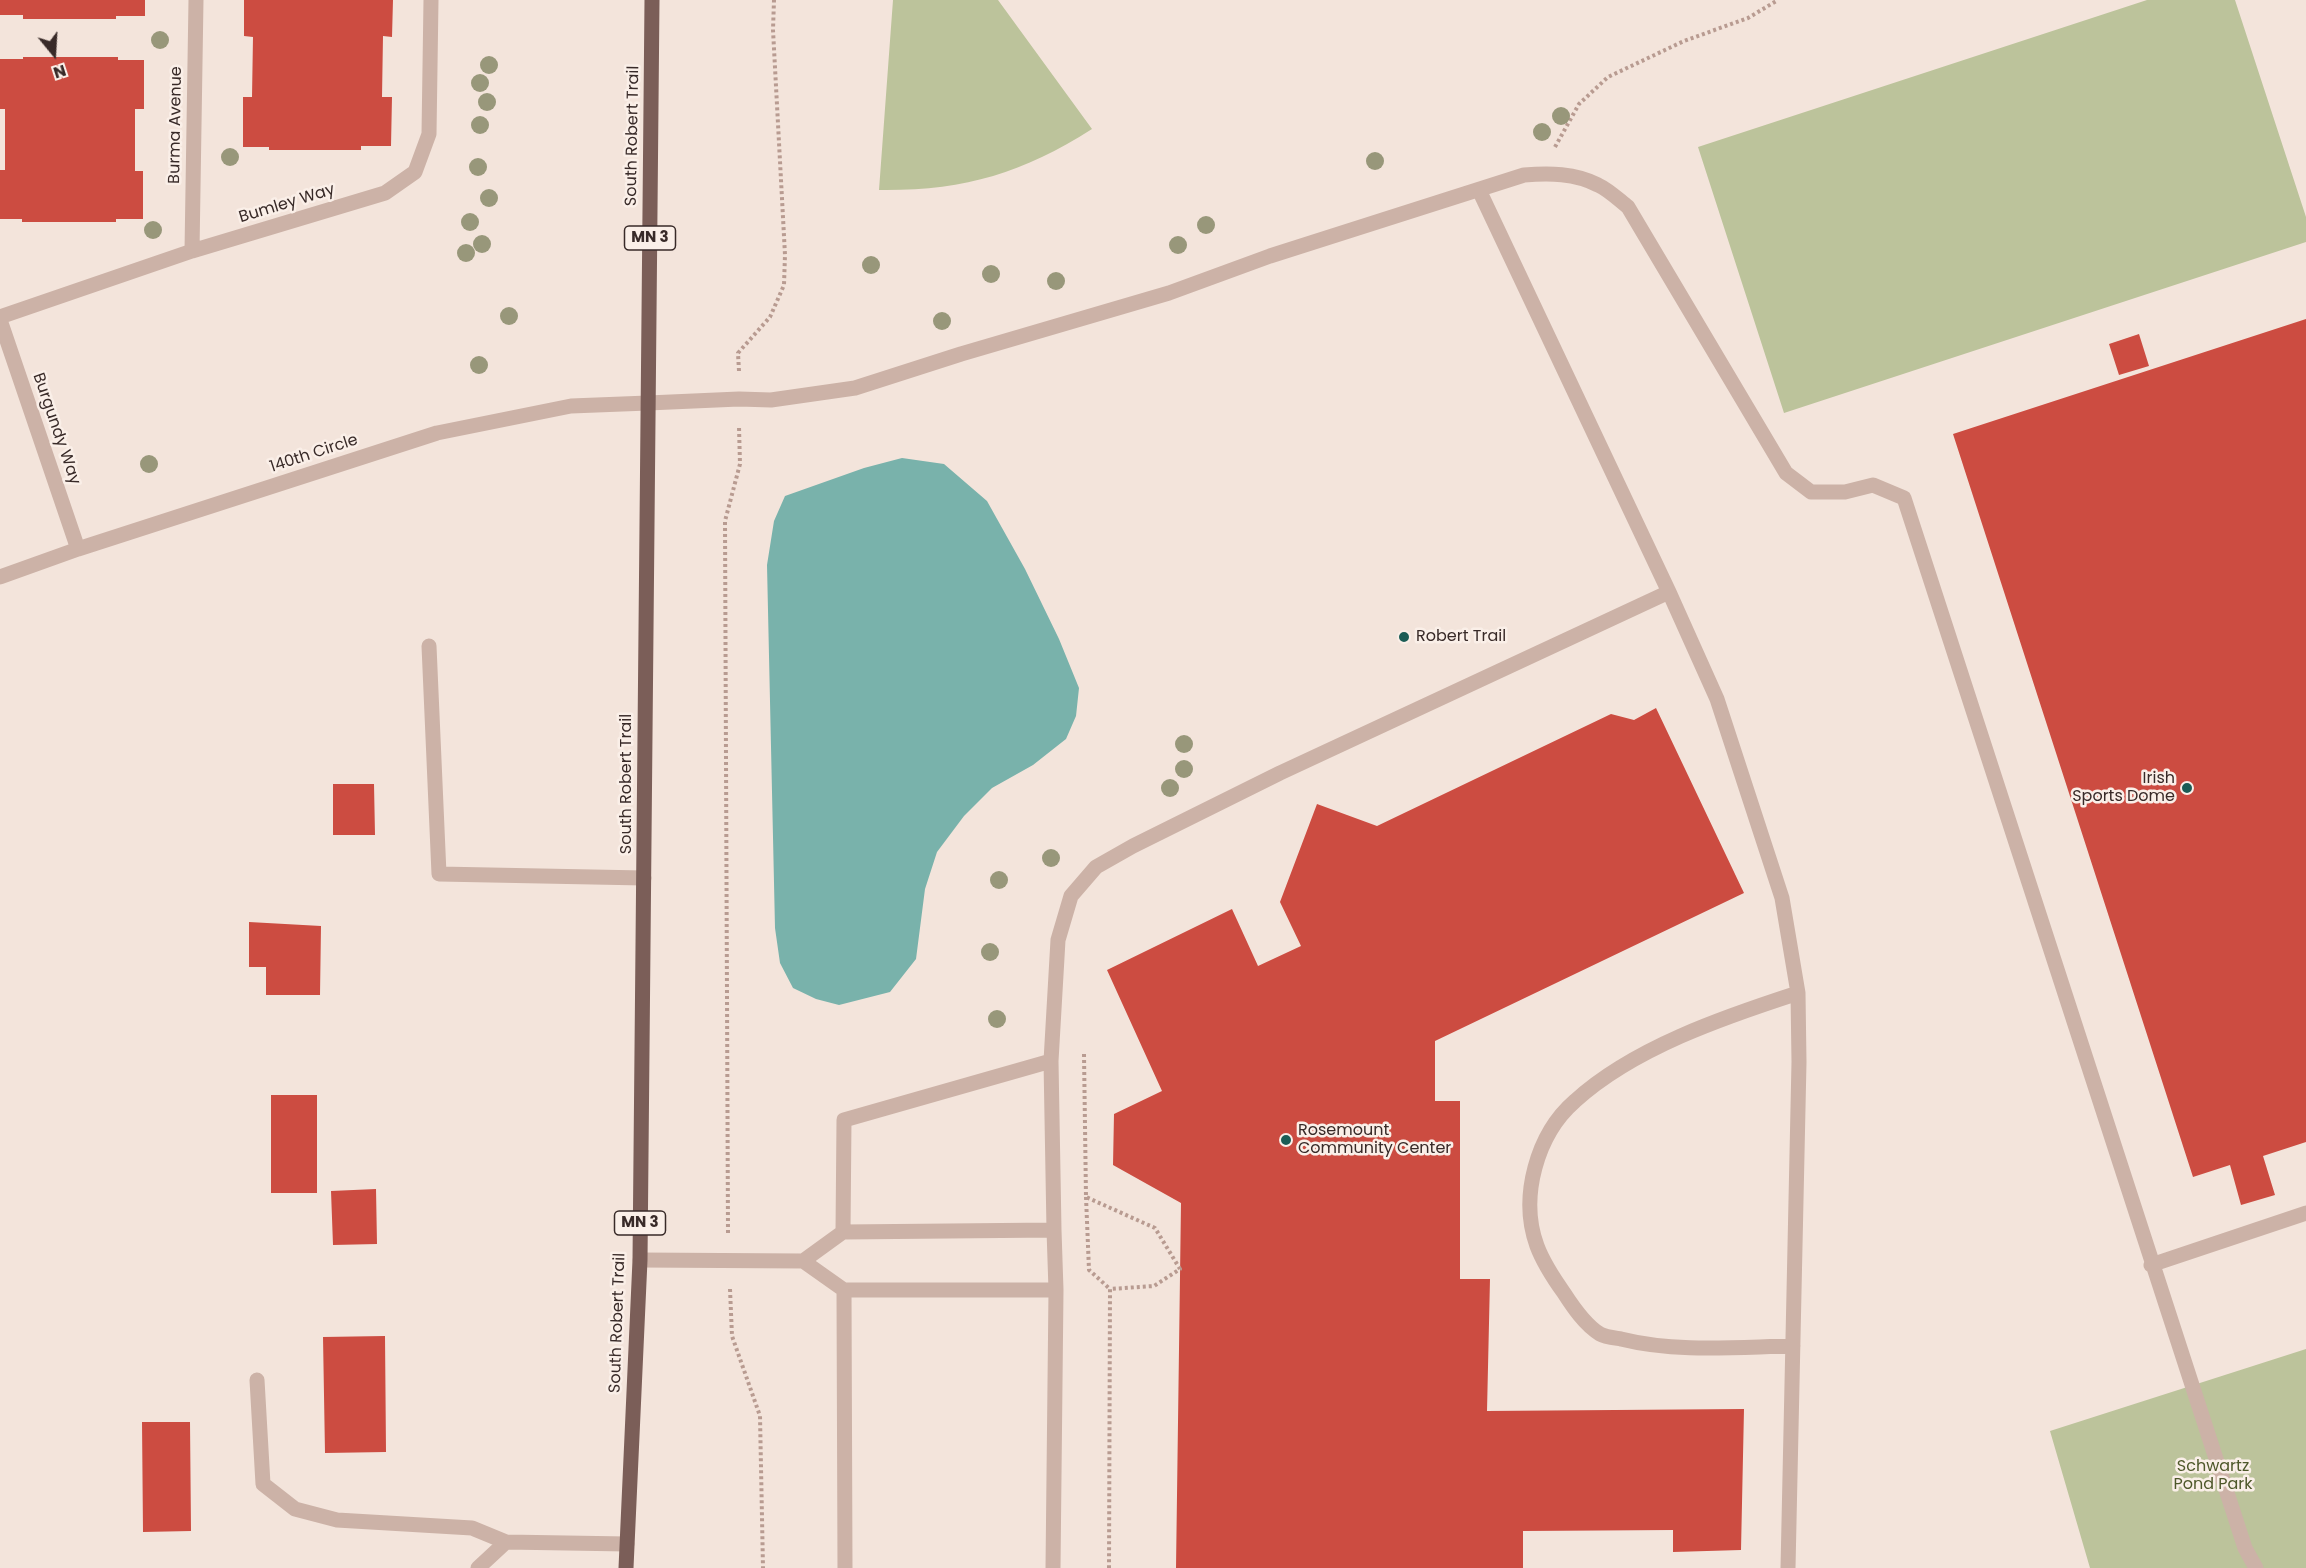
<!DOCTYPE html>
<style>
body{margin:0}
#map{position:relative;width:2306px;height:1568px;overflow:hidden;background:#f3e4db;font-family:Poppins,sans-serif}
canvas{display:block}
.north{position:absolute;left:24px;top:24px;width:60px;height:60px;-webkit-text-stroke:4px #faefe8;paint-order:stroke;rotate:162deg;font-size:16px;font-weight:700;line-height:24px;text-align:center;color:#382a28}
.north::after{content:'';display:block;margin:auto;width:21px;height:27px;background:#382a28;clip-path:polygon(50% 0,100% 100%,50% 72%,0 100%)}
</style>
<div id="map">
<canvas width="2306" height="1568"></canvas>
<div class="north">N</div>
</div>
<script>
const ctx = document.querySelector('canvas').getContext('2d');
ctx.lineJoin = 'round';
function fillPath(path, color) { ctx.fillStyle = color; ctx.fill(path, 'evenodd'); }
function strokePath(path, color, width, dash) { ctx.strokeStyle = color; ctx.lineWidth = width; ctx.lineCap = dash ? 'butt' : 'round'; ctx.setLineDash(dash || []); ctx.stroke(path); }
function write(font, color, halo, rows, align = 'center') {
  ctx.font = font + ' Poppins,sans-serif'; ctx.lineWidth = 5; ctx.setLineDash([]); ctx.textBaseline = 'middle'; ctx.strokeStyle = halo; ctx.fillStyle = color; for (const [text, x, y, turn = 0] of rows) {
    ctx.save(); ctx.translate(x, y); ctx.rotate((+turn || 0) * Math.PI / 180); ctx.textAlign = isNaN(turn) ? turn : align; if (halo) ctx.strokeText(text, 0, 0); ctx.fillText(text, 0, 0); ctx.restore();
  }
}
fillPath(new Path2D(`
 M893 0H998L1092 129C1021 174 963 191 879 190Z
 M2147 0H2235L2306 217V242L1784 413 1698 147Z
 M2306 1349V1568H2090L2050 1431Z`), '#bcc39b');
fillPath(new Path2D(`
 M902 458 944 464 987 501 1025 569 1059 639 1079 688 1076 716 1066 739 1033 765 992 788 964 816 937 852 925 889 916 959 890 992 839 1005 816 999 793 988 780 963 775 928 767 565 774 521 785 496 864 468Z`), '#79b2ab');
fillPath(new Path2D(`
 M0 0H145V16H116V19H23V15H0Z
 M244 0H393L392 37 383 36 382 97H392L391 146H361V150H269V147H243V97H252L253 37 244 36Z
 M23 57H118V60H144V109H135V171H143V219H116V222H22V219H0V170H5V109H0V59H23Z
 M2306 319V1142L2263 1156 2275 1195 2241 1205 2230 1165 2193 1177 1953 434Z
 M2139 334 2149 366 2119 375 2109 344Z
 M1656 708 1744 893 1435 1041V1101H1460V1279H1490L1487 1411 1744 1409 1741 1550 1673 1552V1530L1523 1531V1568H1176L1181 1203 1113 1165 1114 1114 1162 1091 1107 970 1232 909 1258 966 1301 946 1280 902 1317 804 1377 826 1611 714 1634 720Z
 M333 784H374L375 835H333Z
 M249 922 321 926 320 995H266V967H249Z
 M271 1095H317V1193H271Z
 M376 1189 377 1244 333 1245 331 1191Z
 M385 1336 386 1452 325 1453 323 1337Z
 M142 1422H190L191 1531 143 1532Z`), '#cc4c41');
strokePath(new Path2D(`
 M1555 147 1579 104 1608 77 1684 41 1748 18 1778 0
 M739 371 738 353 770 317 784 285 785 255 773 30 774 0
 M1084 1054 1086 1197 1155 1228 1180 1269 1154 1286 1110 1289 1109 1568
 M1086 1197 1089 1270 1110 1289
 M728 1233 725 521 740 464 739 427
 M730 1289 732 1336 760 1416 763 1568`), '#b89b91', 4, [3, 3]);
strokePath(new Path2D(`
 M1479 190 1669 592 1717 699 1782 898 1798 993 1799 1062 1788 1568
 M648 403 739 399 771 400 855 388 961 354 1169 293 1270 256 1524 175C1549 173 1575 173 1598 185 1609 190 1619 200 1628 207L1786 473 1811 492H1845L1873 485 1904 498 2245 1548 2256 1568
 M429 646 439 874 644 878
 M1054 1230 1051 1061 1058 940 1071 896 1096 867 1133 846 1280 773 1669 592
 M843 1232 844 1120 1051 1061
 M640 1260 803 1261 844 1290H1056L1054 1230 843 1232 803 1261
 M2151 1265 2306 1213
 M844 1290 845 1568
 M1793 1346C1737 1347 1677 1353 1621 1339 1615 1338 1605 1337 1600 1334 1585 1325 1573 1307 1564 1293 1554 1279 1543 1262 1537 1246 1519 1197 1537 1134 1575 1101 1633 1048 1724 1017 1798 993
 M257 1380 263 1484 295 1509 337 1520 472 1528 506 1542
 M478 1568 506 1542 627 1544
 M1053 1568 1056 1290`), '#ccb2a7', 15);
strokePath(new Path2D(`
 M192 251 196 0
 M0 317 192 251 385 193 415 172 429 134 431 0
 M0 320 78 549
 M0 577 78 549 437 433 571 406 648 403`), '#ccb2a7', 15);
strokePath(new Path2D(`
 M626 1568 640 1260 652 0`), '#7b5e58', 15);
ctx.fillStyle = '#98977a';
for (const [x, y] of [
 [160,40],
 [489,65],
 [480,83],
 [487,102],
 [1561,116],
 [480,125],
 [1542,132],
 [230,157],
 [1375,161],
 [478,167],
 [489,198],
 [470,222],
 [1206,225],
 [153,230],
 [482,244],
 [1178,245],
 [466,253],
 [871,265],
 [991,274],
 [1056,281],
 [509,316],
 [942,321],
 [479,365],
 [149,464],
 [1184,744],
 [1184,769],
 [1170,788],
 [1051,858],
 [999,880],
 [990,952],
 [997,1019]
]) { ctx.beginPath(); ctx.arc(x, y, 9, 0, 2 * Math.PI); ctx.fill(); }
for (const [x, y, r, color] of [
 [1404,637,6,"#1b5c55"],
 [2187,788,6,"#1b5c55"],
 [1286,1140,6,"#1b5c55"]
]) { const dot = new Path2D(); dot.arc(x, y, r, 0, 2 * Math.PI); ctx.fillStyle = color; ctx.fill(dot); strokePath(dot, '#faefe8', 2); }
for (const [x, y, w] of [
 [650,238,51],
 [640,1223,51]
]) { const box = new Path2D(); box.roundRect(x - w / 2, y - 12, w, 24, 4.5); ctx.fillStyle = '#faefe8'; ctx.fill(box); strokePath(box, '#382a28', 1.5); }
write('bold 15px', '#382a28', null, [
 ["MN 3",650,238],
 ["MN 3",640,1223]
]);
write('16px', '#382a28', '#faefe8', [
 ["Burma Avenue",176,125,-89],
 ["South Robert Trail",633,136,-89],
 ["Bumley Way",287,204,-17],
 ["Burgundy Way",56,429,71],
 ["140th Circle",314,454,-18],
 ["South Robert Trail",627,784,-90],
 ["South Robert Trail",618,1323,-88]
]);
write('16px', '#382a28', '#faefe8', [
 ["Robert Trail",1416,637],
 ["Irish",2175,779,"right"],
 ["Sports Dome",2175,797,"right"],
 ["Rosemount",1298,1131],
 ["Community Center",1298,1149]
], 'left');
write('16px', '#4e582a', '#faefe8', [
 ["Schwartz",2213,1467],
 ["Pond Park",2213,1485]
]);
</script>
